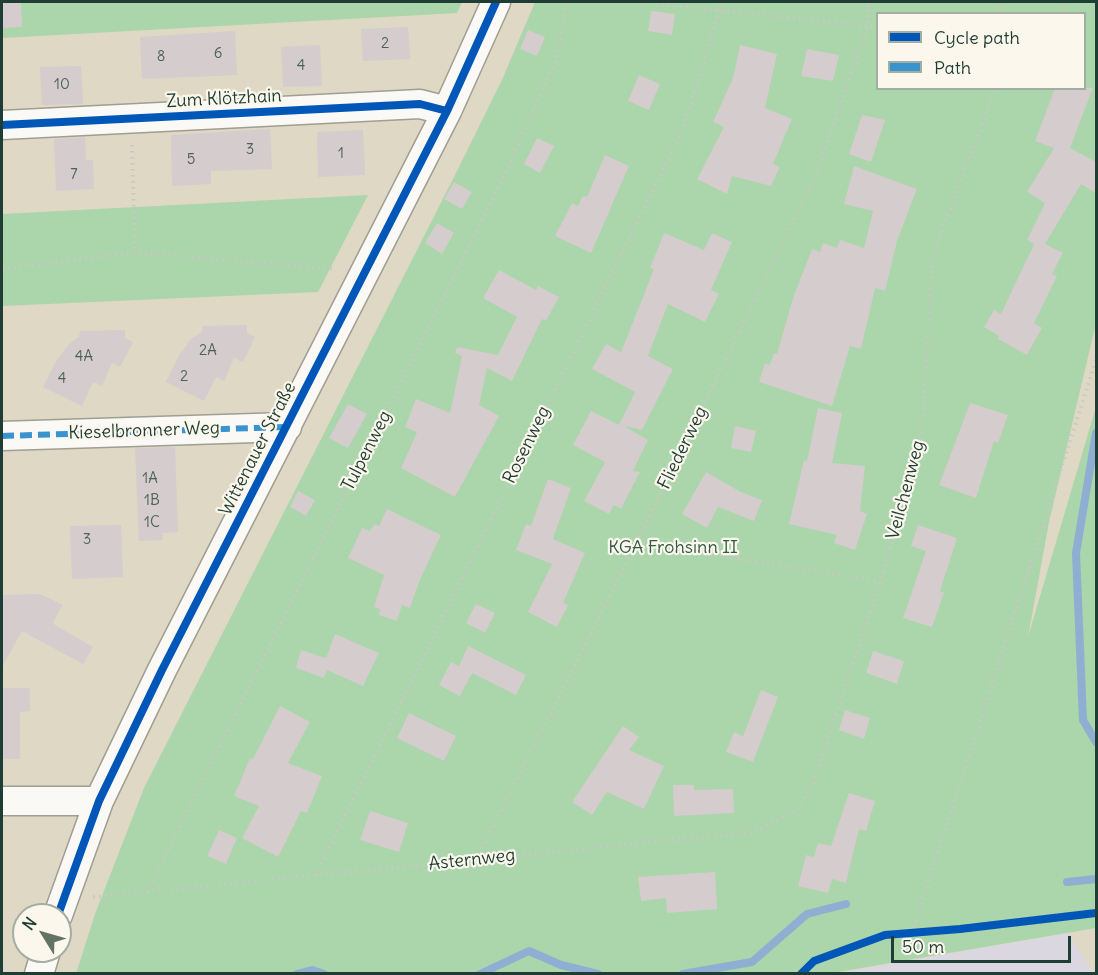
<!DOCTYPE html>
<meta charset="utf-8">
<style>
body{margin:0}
#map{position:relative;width:1098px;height:975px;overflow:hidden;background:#dfd8c4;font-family:Delius,sans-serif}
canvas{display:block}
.frame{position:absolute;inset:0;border:3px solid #1f3d34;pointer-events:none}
.legend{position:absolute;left:876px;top:12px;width:210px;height:78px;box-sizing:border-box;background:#fbf7ec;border:2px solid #a3ada2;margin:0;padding:8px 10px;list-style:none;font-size:18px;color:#1f3d34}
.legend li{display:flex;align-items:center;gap:12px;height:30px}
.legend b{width:30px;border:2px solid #a3ada2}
.north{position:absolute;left:12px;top:903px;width:60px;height:60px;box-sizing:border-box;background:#fbf7ec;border:2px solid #a3ada2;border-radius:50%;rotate:307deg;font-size:16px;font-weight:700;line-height:24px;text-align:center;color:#1f3d34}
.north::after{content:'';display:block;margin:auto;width:21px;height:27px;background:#627366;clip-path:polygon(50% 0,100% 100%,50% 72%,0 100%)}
.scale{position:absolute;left:891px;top:936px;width:180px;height:27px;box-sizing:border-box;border:3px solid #1f3d34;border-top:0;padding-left:8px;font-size:18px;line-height:21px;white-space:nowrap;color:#1f3d34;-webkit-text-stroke:4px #fbf7ec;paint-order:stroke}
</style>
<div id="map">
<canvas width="1098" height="975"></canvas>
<div class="frame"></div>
<ul class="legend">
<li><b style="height:8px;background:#0057b8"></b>Cycle path</li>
<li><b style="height:8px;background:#3993ce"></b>Path</li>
</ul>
<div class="north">N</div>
<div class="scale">50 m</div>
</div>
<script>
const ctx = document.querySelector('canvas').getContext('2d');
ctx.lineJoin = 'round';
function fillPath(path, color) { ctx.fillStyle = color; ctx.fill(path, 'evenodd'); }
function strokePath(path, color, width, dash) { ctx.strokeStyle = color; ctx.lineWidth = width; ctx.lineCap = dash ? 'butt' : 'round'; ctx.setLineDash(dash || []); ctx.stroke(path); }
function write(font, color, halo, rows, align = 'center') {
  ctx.font = font + ' Delius,sans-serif'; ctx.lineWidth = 4.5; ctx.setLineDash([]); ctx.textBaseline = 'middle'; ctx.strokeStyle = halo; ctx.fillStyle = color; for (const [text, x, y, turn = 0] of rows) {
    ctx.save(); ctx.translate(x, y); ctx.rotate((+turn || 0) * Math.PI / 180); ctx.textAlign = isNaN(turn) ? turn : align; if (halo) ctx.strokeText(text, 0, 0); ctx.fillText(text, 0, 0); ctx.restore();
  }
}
fillPath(new Path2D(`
 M1068 933 1093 973 832 974Z`), '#dbd7e1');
fillPath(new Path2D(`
 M2 2H462L457 13 2 38Z
 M535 2H1096V323L1049 522 1028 637 1096 407V928L832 973 76 974 95 914 144 788 454 177 502 80ZM878 14H1084V88H878Z
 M368 195 318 292 2 306V214Z`), '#abd5aa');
strokePath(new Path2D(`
 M1096 433 1076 553 1083 720 1096 742
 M1067 882 1096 879
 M297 974 312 970 324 974
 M480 974 529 951 561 965 598 974
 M683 974 752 962 807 914 846 904`), '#8eafd1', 8);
fillPath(new Path2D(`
 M21 2 22 27 2 28V3Z
 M651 11 675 14 672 35 648 31Z
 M408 27 410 59 363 61 361 29Z
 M528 30 545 37 537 56 520 49Z
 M235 31 237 75 142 79 140 37Z
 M320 45 322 86 283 87 281 47Z
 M740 45 777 54 765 108 792 119 773 164 780 167 771 186 732 176 727 194 697 179 724 127 713 122 733 78Z
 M807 49 839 55 833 81 801 76Z
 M81 66 83 104 42 105 40 67Z
 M639 75 660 84 649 110 628 101Z
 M1055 88H1093L1070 148 1096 162V193L1081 184 1045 244 1063 253 1052 274 1057 276 1034 323 1042 328 1027 355 998 339 999 336 984 327 994 310 1001 314 1034 244 1027 240 1045 203 1027 192 1054 148 1035 141Z
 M862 115 885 120 871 162 849 154Z
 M270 129 272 169 211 171V184L172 186 171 135Z
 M363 130 365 175 318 177 317 132Z
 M85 137 86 160H93L94 189 56 191 54 139Z
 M537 138 554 146 540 173 524 164Z
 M605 155 629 166 591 253 555 236 572 203 578 206 583 196 587 197Z
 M854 166 917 189 897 241 885 291 875 288 861 349 850 346 832 406 759 382 765 363 770 365 774 353 777 354 793 298 812 249 820 252 823 243 837 248 840 240 864 248 873 211 844 204Z
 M454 182 472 192 462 209 444 199Z
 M437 223 454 233 442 254 425 243Z
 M664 233 704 250 712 233 732 242 711 290 719 294 705 322 668 304 648 356 673 369 642 430 624 426 648 440 633 471 640 472 621 509 614 505 609 514 584 501 605 462 573 445 591 411 619 425 635 392 592 369 606 344 621 352 654 269 650 268Z
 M499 270 536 290 538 286 559 297 546 321 542 319 512 381 487 368 479 405 499 416 455 497 401 468 417 432 405 427 416 399 450 413 462 356 455 353 457 347 498 355 517 317 483 298Z
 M247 325V333L255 337 243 362 234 358 224 381 216 377 204 401 166 382 178 357 191 339 202 332V326Z
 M125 330V338L133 342 120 367 112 363 102 386 93 382 82 406 43 387 56 361 69 344 79 337 80 331Z
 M970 403 1008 415 998 443 994 441 976 498 939 485Z
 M348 404 367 414 348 448 329 438Z
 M818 408 842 413 832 463 865 466 860 511 867 514 855 550 834 543 837 535 789 524 804 460 807 461Z
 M735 426 756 431 751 452 731 448Z
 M175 447 178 532 162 533 163 540 139 541 135 448Z
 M706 472 741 492 762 500 754 521 718 507 707 528 682 514Z
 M548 479 571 488 553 539 585 553 563 603 568 605 557 627 528 612 552 564 516 550 526 524 531 526Z
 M298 491 315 500 306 516 290 507Z
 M387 509 441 535 419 582 410 608 402 605 397 621 379 615 380 609 374 607 384 575 348 558 362 528 370 531 374 524 379 526Z
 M121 525 123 577 72 579 70 526Z
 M918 525 957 538 940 591 944 593 932 627 903 618 926 551 911 546Z
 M40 594 63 605 53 622 55 625 93 647 83 664 22 631 2 667V595Z
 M476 604 495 613 485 633 466 623Z
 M335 634 379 653 363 686 327 670 324 678 296 668 301 650 326 658Z
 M468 646 526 675 516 695 472 673 460 696 439 685 451 662 459 666Z
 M873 651 904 661 897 684 866 673Z
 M2 688H30V711L20 712V759H2Z
 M761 690 778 697 753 762 726 752 734 732 743 736Z
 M280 706 310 722 288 763 322 776 307 813 301 811 278 857 242 838 259 806 234 796 250 758 253 759Z
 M845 710 870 718 864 739 839 730Z
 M409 713 456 736 444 761 397 738Z
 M623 726 639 737 629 750 664 766 644 809 607 792 592 815 572 802Z
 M673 785H694V790L733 789 734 813 674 816Z
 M849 793 875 801 866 831 859 829 846 883 832 879 828 893 798 886 806 855 814 857 818 843 831 846Z
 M370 811 408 823 399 852 360 840Z
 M219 830 237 838 226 864 207 856Z
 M715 872 717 909 667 913 666 898 641 901 638 877Z`), '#d5cccd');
const minor = new Path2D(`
 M2 125 420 104 447 111
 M2 436 287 427
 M2 801H99
 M58 915 99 801 162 670 447 111 496 2
 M39 974 46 951`);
strokePath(minor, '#9f9e92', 31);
strokePath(new Path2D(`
 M638 2 878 27
 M998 14 1002 2
 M1062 14 1066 2
 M132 145 135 252
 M2 269 135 252 335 269
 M637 542 880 582
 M477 859 637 542 817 172 868 26 869 2
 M316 875 682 132 722 2
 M147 892 504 176 556 60 567 2
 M93 897 754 832 794 813 812 786 880 582 921 444 933 255 996 88
 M912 933 1096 360`), '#c8c9c3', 4, [1.5, 4.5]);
strokePath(minor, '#faf9f6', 28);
strokePath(new Path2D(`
 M2 436 287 427`), '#3993ce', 6, [12, 6]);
strokePath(new Path2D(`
 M2 125 420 104 447 111
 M58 915 99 801 162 670 447 111 496 2
 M801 974 814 961 885 935 960 929 1096 913`), '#0057b8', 8);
write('15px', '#4c615a', null, [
 ["2",385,44],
 ["6",218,54],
 ["8",161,57],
 ["4",301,66],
 ["10",62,85],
 ["3",250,150],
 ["1",341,154],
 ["5",191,160],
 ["7",74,175],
 ["2A",208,351],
 ["4A",84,357],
 ["2",184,377],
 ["4",62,379],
 ["1A",150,479],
 ["1B",152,501],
 ["1C",152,523],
 ["3",87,540]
]);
write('18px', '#1f3d34', '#fbf7ec', [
 ["Zum Klötzhain",224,99,-3],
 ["Kieselbronner Weg",144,431,-2],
 ["Rosenweg",527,445,-64],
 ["Fliederweg",683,448,-64],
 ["Wittenauer Straße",258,449,-63],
 ["Tulpenweg",367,451,-63],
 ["Veilchenweg",906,490,-75],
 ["Asternweg",472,860,-6]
]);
write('18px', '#335b47', '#fbf7ec', [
 ["KGA Frohsinn II",673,548]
]);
</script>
